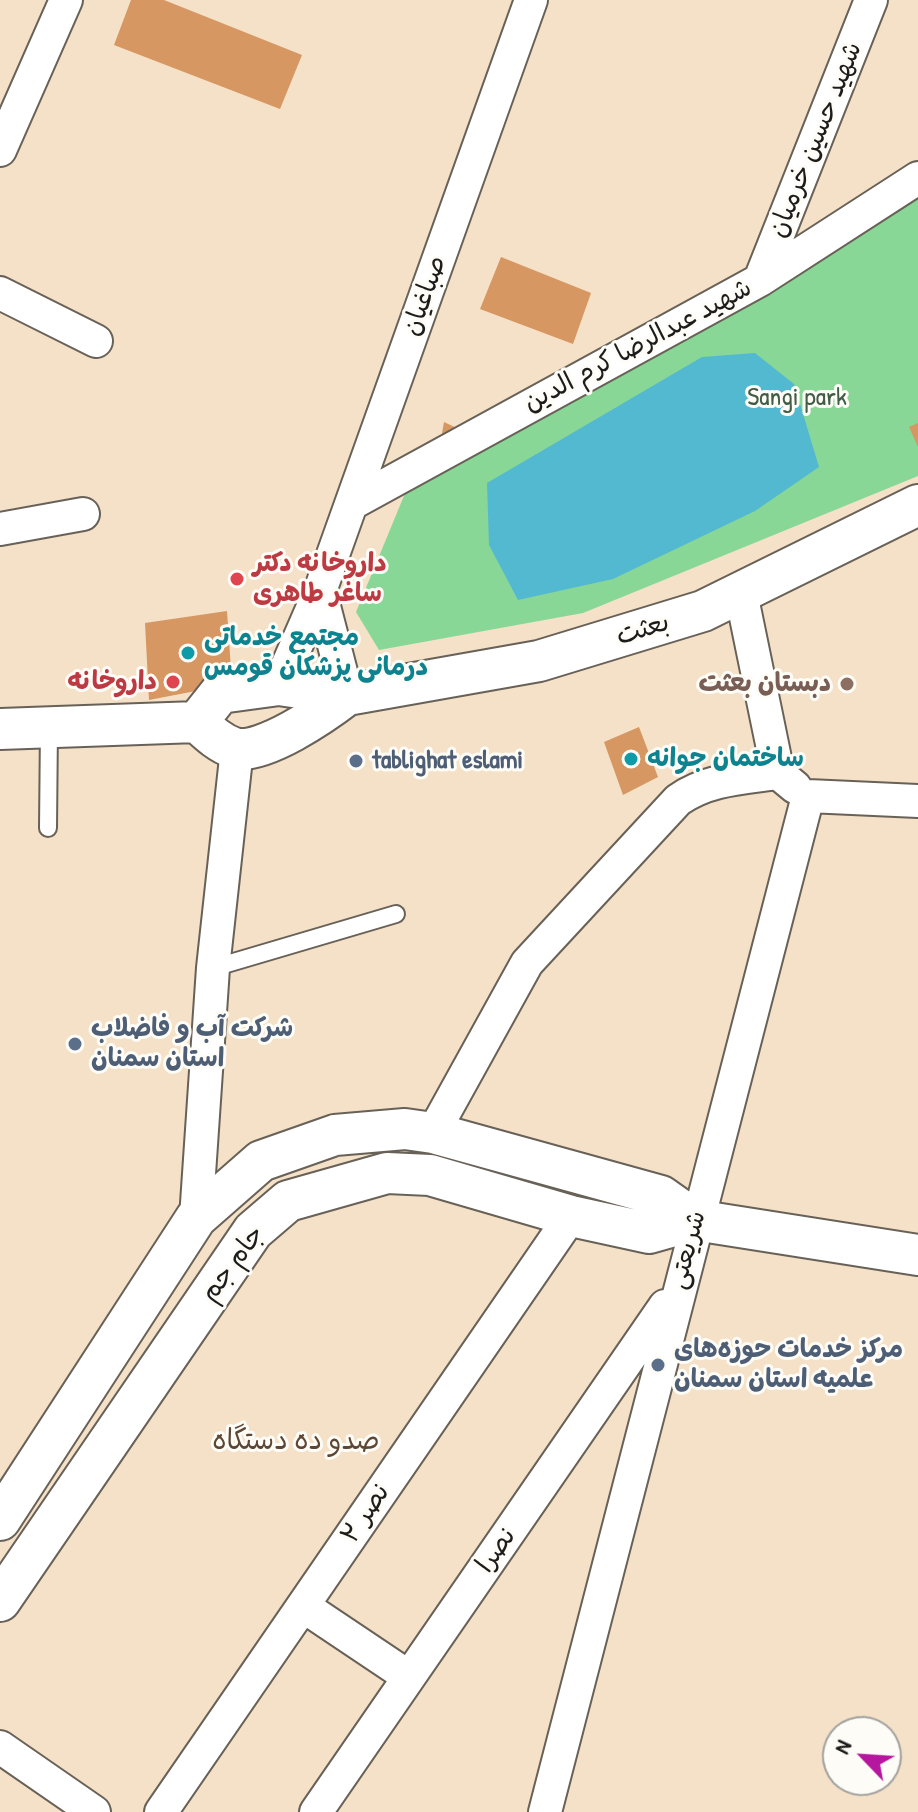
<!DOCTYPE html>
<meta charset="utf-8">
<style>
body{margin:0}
#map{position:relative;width:918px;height:1812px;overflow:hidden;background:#f4e1c7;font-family:"Patrick Hand",sans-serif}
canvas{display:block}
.north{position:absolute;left:822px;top:1716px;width:80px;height:80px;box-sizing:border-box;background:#fdfcf7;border:2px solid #a3a29f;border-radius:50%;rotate:295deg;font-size:22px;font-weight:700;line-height:32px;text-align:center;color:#1c1c1c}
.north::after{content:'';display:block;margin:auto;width:28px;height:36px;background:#b5179e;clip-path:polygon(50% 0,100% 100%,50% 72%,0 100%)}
</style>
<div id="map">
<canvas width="918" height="1812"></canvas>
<div class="north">N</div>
</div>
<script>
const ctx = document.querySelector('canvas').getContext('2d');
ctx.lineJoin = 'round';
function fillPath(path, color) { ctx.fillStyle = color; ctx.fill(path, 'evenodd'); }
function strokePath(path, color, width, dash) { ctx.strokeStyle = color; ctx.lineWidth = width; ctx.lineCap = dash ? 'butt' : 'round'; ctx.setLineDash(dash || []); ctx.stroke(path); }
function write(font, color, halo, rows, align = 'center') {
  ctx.font = font + ' "Patrick Hand","Playpen Sans Arabic",sans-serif'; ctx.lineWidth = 6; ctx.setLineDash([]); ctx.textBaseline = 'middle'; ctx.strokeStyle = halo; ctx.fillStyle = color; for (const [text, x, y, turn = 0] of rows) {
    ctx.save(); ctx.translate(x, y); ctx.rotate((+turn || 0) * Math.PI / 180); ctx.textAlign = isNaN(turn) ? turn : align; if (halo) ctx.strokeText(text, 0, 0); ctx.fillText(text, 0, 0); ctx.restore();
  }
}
fillPath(new Path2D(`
 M918 186V476L583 613 379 650 356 612 406 491Z`), '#88d796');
fillPath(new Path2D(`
 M755 353 794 384 819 467 755 511 613 579 518 600 489 545 487 483 702 357Z`), '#52b9d1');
fillPath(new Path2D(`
 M131 0H164L302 55 280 109 114 45Z
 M501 257 591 293 573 344 480 309Z
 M444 422 476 437 441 439Z
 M918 423V447L909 427Z
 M227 611 232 684 149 700 145 623Z
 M639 727 658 777 623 795 604 742Z`), '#d69762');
const service = new Path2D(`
 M48 828 49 727
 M213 968 396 914`);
const minor = new Path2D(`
 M0 150 66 0
 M760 280 871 0
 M0 293 96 341
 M351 504 760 280 918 178
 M0 529 83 514
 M320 591 347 695
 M741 593 778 773 795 787
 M279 685 320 591 531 0
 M808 796 918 801
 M433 1133 527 963 678 800C708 779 742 778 778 773
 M196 1218 213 968 237 749
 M303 1606 409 1677
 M0 1747 94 1812
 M161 1812 571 1216
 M316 1812 665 1306
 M545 1812 808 796`);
const tertiary = new Path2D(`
 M347 695C325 712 262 756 234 748 219 743 208 732 197 722L220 693 279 685 347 695 539 661 703 611 918 505
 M0 729 197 722
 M0 1520 196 1218 261 1161 335 1135 405 1129 433 1133 661 1196 695 1220
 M0 1601 253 1231 288 1201 387 1173 430 1175 571 1216 649 1233 695 1220 918 1255`);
strokePath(service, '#686158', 20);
strokePath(minor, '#686158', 36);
strokePath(tertiary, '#686158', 44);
strokePath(service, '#fff', 16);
strokePath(minor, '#fff', 32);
strokePath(tertiary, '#fff', 40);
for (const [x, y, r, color] of [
 [237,579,8,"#e0444e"],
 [188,653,8,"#0f9aa8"],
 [173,682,8,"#e0444e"],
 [847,684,8,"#8d6e63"],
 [631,759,8,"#0f9aa8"],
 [356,761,8,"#5c6f8a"],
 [75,1044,8,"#5c6f8a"],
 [658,1365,8,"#5c6f8a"]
]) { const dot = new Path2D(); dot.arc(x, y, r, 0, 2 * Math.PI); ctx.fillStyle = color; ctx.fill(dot); strokePath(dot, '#fdfcf7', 3); }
write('26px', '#1c1c1c', '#fdfcf7', [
 ["شهید حسین خرمیان",816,140,-68],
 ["صباغیان",425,296,-70],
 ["شهید عبدالرضا کرم الدین",638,346,-28],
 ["بعثت",643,630,-17],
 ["شریعتی",688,1250,-75],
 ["جام جم",233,1264,-53],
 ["نصر ۲",366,1514,-56],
 ["نصرا",497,1550,-55]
]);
write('26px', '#425d47', '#fdfcf7', [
 ["Sangi park",797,398]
]);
write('bold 26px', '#be3a42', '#fdfcf7', [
 ["داروخانه دکتر",253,564],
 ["ساغر طاهری",253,594],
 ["داروخانه",157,682,"right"]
], 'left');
write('bold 26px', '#0d838f', '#fdfcf7', [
 ["مجتمع خدماتی",204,638],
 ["درمانی پزشکان قومس",204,668],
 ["ساختمان جوانه",647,759]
], 'left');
write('bold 26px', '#785e54', '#fdfcf7', [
 ["دبستان بعثت",831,684]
], 'right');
write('bold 26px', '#4e5e75', '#fdfcf7', [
 ["tablighat eslami",372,761],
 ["شرکت آب و فاضلاب",91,1029],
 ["استان سمنان",91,1059],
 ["مرکز خدمات حوزه‌های",674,1350],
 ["علمیه استان سمنان",674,1380]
], 'left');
write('28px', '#5d4734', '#fdfcf7', [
 ["صدو ده دستگاه",296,1442]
]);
</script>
